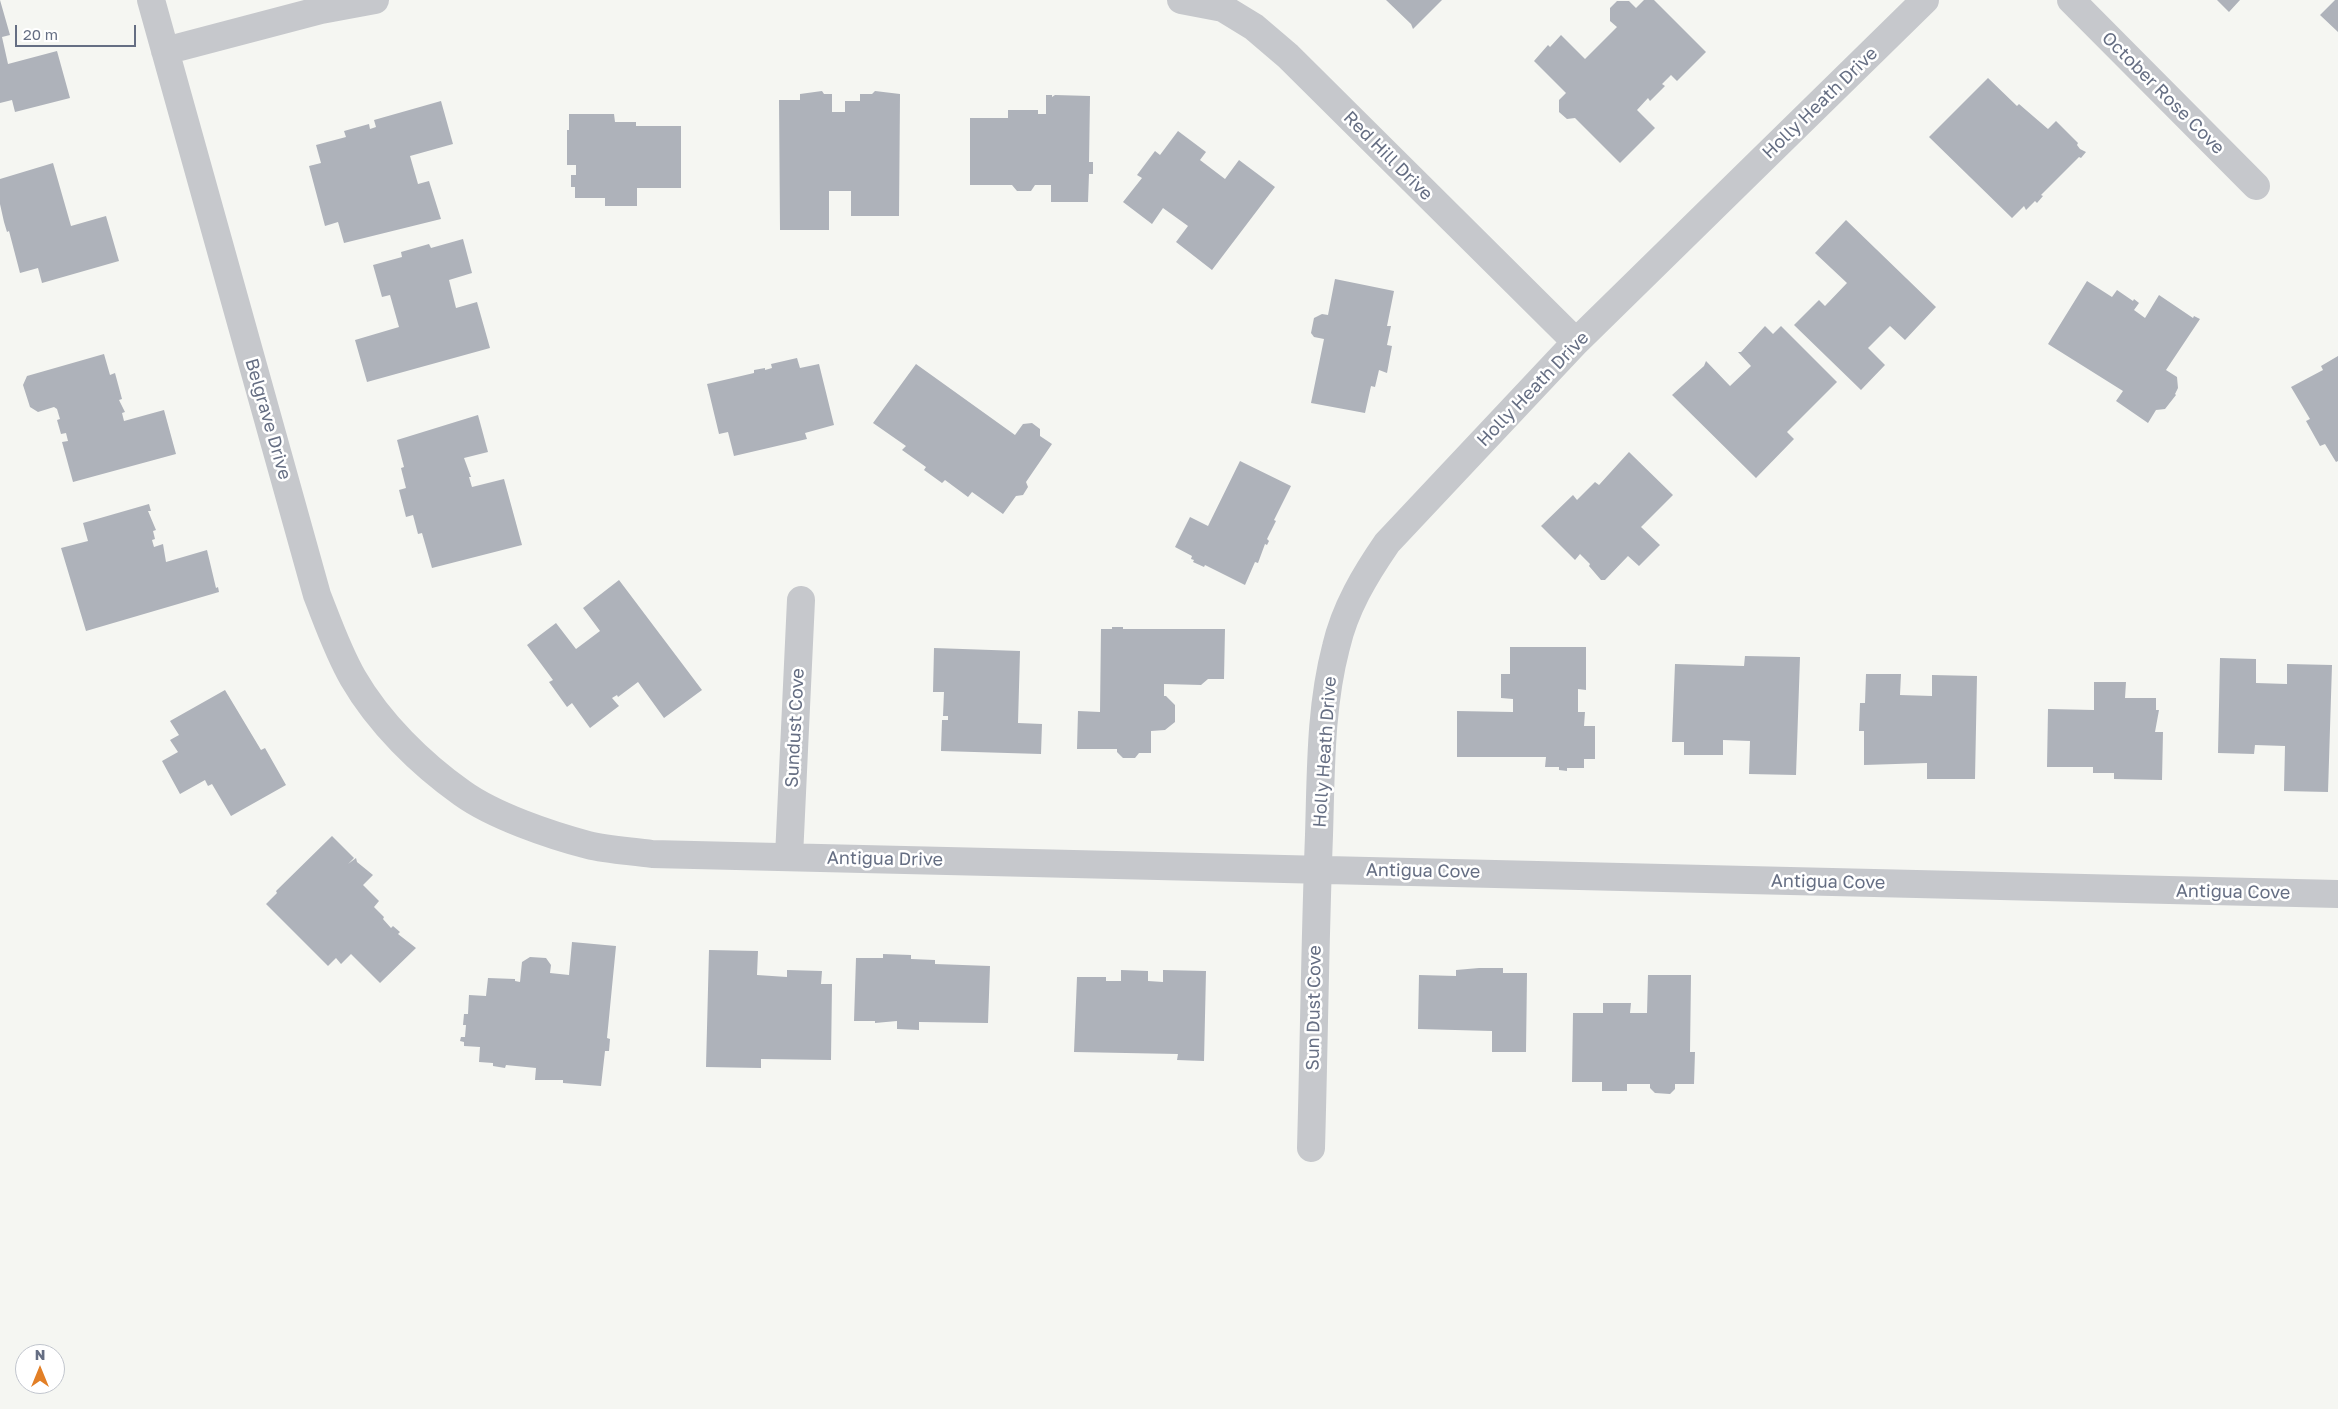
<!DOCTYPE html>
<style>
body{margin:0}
#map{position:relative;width:2338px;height:1409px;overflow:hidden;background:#f5f6f2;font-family:"Golos Text",sans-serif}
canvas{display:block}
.north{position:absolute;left:15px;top:1344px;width:50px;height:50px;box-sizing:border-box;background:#fff;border:1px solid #c1c5cd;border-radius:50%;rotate:0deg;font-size:14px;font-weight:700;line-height:20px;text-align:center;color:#656e83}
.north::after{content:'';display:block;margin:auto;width:18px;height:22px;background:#e27f26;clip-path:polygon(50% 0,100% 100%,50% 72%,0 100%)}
.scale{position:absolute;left:15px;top:25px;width:121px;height:22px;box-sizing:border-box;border:2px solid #656e83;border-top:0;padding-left:6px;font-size:15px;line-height:18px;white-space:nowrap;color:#656e83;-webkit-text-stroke:4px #fff;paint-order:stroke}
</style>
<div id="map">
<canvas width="2338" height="1409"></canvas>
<div class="north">N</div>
<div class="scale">20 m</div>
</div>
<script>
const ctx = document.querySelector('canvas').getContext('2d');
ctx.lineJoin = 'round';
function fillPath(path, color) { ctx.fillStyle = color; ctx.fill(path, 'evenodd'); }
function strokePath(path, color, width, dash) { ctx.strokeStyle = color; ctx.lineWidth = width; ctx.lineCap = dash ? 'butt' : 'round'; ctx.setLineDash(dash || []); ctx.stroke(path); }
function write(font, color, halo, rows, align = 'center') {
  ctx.font = font + ' "Golos Text",sans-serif'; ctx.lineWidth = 5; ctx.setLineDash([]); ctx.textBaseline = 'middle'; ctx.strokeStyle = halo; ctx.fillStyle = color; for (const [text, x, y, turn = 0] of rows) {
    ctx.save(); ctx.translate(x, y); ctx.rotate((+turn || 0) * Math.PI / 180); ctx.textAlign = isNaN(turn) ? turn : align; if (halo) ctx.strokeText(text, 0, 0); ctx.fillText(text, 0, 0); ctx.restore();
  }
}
fillPath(new Path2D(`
 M0 0 10 35 2 37 8 64 57 51 70 98 15 112 12 100 0 103Z
 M1386 0H1442L1413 29 1411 24Z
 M1644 0H1654L1706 52 1677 81 1671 75 1662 84 1665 86 1650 101 1648 98 1637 110 1655 128 1620 163 1575 118 1567 119 1559 112V100L1566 93 1534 61 1548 45 1550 47 1561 35 1585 59 1617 27 1610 21V8L1617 1H1629L1636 8Z
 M2217 0H2240L2229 12Z
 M2335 0H2338V32L2320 15Z
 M1988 78 2017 106 2019 104 2048 129 2056 121 2078 143 2077 145 2080 149 2086 152 2081 158 2079 157 2041 195 2043 196 2037 203 2035 201 2026 210 2024 206 2012 218 1929 137Z
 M822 91 824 94H832V112H845V101H860V94H872L875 91 900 94 899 216H851V191H829V230H780L779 100H800V94Z
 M1046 95H1052V97L1055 95 1090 96 1089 162H1093V174H1089L1088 202H1051V185H1035L1031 191H1017L1012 185H970V118H1008V110H1038V114H1046Z
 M441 101 453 144 410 156 418 184 429 181 441 219 344 243 338 222 325 226 309 166 321 163 316 145 346 137 344 131 369 124 370 129 376 127 374 120Z
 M569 114H614L615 122H636V126H681V188H637V206H605V198H575V187H571V175H576V165H567V130H569Z
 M1178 131 1206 152 1200 160 1225 179 1239 160 1275 187 1212 270 1176 242 1188 226 1163 208 1152 224 1123 202 1142 178 1137 175 1155 151 1160 155Z
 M53 163 71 226 106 216 119 261 42 283 38 268 20 273 9 231 7 232 4 222 0 204V179Z
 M1846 220 1936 307 1905 340 1890 326 1868 348 1885 365 1861 390 1794 325 1819 300 1825 306 1847 283 1815 253Z
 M463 239 472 273 449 280 456 308 477 302 490 348 367 382 355 340 399 327 390 295 382 297 373 265 402 257 401 252 429 244 431 248Z
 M1335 279 1394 291 1387 326H1391L1387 345 1392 346 1387 373 1379 370 1375 387 1371 386 1365 413 1311 403 1324 339 1314 337 1311 333 1314 318 1322 314 1328 315Z
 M2087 281 2112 297 2117 290 2133 301 2134 299 2139 303 2134 310 2145 318 2159 295 2193 318 2194 316 2200 319 2166 370 2177 377 2178 388 2175 394 2176 395 2165 409 2156 410 2148 423 2116 401 2123 391 2048 344Z
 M1765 326 1773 334 1781 326 1837 382 1787 432 1794 439 1756 478 1672 395 1704 366 1706 361 1730 386 1751 366 1738 352H1741Z
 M104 354 110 375 115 373 122 399 119 400 125 412 122 413 124 421 164 410 176 454 73 482 62 442 68 441 66 433 61 434 57 420 60 419 57 409 54 407 38 412 30 407 23 385 27 376Z
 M2338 356V461L2336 462 2325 444 2320 446 2306 421 2310 419 2291 387 2323 370 2321 366Z
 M797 358 800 368 819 364 834 425 805 433 807 439 734 456 728 432 719 434 707 384 754 373V370L765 368V370L772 368 771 364Z
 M916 364 1015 435 1023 424 1032 423 1040 429V436L1052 444 1026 482 1028 487 1023 495 1016 496 1003 514 972 492 968 497 945 480 942 483 924 470 926 467 902 450 906 446 873 423Z
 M478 415 488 452 464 458 471 477H469L472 487 504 479 522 545 432 568 422 533 418 534 413 515 406 517 399 490 406 488 401 468 404 467 397 440Z
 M1629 452 1673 495 1641 527 1660 545 1639 566 1628 556 1605 580H1601L1589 566 1590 564 1580 554 1575 560 1541 526 1573 495 1577 500 1595 482 1599 485Z
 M1240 461 1291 486 1274 520 1276 521 1267 539 1269 541 1267 545 1265 544 1258 563 1255 562 1245 585 1205 565 1204 567 1193 562 1194 560 1191 559 1192 556 1175 547 1190 517 1208 526Z
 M149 504 151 511H148L156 530 153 531 155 539 152 540 154 547 163 544 166 562 207 550 216 588 218 587 219 592 86 631 61 548 88 541 83 523Z
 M619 580 702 690 664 718 638 682 618 697 617 695 612 698 619 706 590 728 572 703 567 707 549 682 553 680 527 645 556 623 576 649 600 631 583 608Z
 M1112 627H1123V629H1225L1224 679H1208L1201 685 1164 684V696H1166L1175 705V722L1165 730 1151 731V753H1139L1135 758H1123L1117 752V749H1077L1078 711 1100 712 1101 629H1112Z
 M1510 647H1586V690L1578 689V712H1585L1584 726H1595V759H1584V768H1567V771L1559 770V767H1545L1546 757H1457V711L1513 712V699L1501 698V674H1510Z
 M934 648 1020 651 1018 723 1042 724 1041 754 941 751 942 720H948V716H943L944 692H933Z
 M1745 656 1800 657 1796 775 1749 774 1750 741 1723 740V755H1684V742H1672L1675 664 1744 666Z
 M2220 658 2256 659V683L2287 684V664L2332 665 2328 792 2284 791 2285 746 2255 745 2254 754 2218 753Z
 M1866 674H1901L1900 695 1932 696V675L1977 676 1975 779H1927V763L1864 765V731H1859L1860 703H1865Z
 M2094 682H2126L2125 698H2156V710H2159L2155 732H2163L2162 780 2114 779V773H2093V767H2047L2048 709 2094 710Z
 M225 690 261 750 265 748 286 785 231 816 212 784 208 786 205 780 180 794 162 761 178 752 170 740 179 735 170 721Z
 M332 836 354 858 348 864 356 858 357 862 373 875 363 885 379 901 374 907 384 917 383 919 391 928 393 926 400 932 398 934 416 948 380 983 351 954 341 964 336 958 328 966 266 904 277 893 276 891Z
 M572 942 616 946 607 1038 610 1039 609 1051H605L601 1086 563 1083V1080H535L536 1068 506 1065 505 1068 493 1066V1063L479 1062 480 1047 464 1046V1042L460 1041 461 1037H465L466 1025H463L464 1014H468L469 995 486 996 488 978 515 979V981L520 982 522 962 530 957 546 958 551 965 550 973 569 975Z
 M709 950 758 951 757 975 787 977V970L822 971 821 984H832L831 1060 761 1059V1068L706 1067Z
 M883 954 911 955V959L935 960V964L990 966 988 1023 919 1022V1030L897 1029V1021L875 1023V1021H854L856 958H883Z
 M1479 968H1503V973H1527L1526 1052H1492V1031L1418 1029 1419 975 1456 976V970Z
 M1121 970 1148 971V981L1163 982V970L1206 971 1204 1061 1177 1060 1178 1054 1074 1052 1077 977H1106V981H1121Z
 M1648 975H1691L1690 1052H1695L1694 1084H1675V1089L1670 1094 1655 1093 1650 1088V1084H1627V1091H1602V1082H1572L1573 1013H1603V1003H1631L1630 1013H1647Z`), '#aeb2ba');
strokePath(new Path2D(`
 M151 0 317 595C328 623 338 652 353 678 379 723 421 764 462 793 494 816 550 835 588 845 608 850 631 851 652 854L2338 894
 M1181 0 1223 8 1254 27 1288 56 1576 342
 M2071 0 2256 186
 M165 51 321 10 375 0
 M789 857 801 600
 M1311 1148C1314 1044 1315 939 1319 835 1321 772 1320 708 1336 647 1345 608 1365 575 1387 543L1576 342 1925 0`), '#c6c8cc', 28);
write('18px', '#656e83', '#fff', [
 ["October Rose Cove",2163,93,45],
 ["Holly Heath Drive",1820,103,-44],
 ["Red Hill Drive",1388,156,45],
 ["Holly Heath Drive",1533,389,-46],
 ["Belgrave Drive",268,419,74],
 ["Sundust Cove",795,728,-87],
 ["Holly Heath Drive",1325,752,-86],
 ["Antigua Drive",885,859,1],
 ["Antigua Cove",1423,871,1],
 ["Antigua Cove",1828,882,1],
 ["Antigua Cove",2233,892,1],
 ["Sun Dust Cove",1314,1008,-89]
]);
</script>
